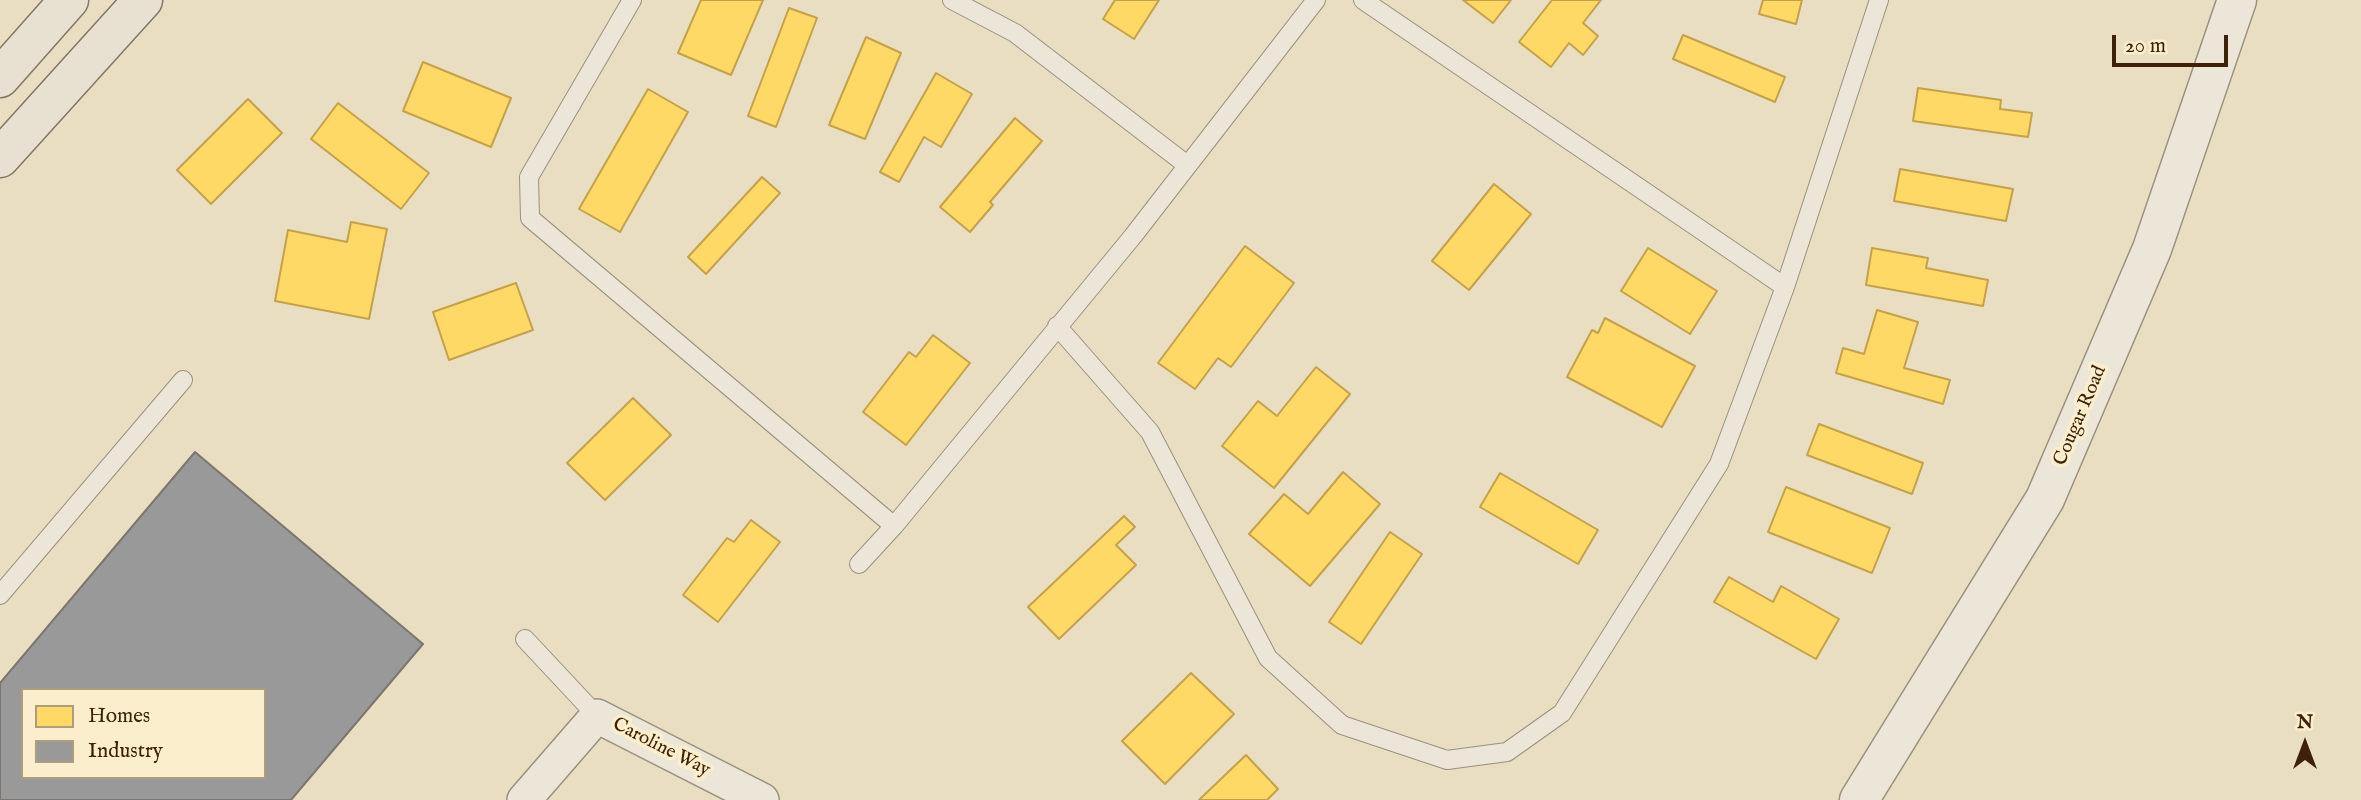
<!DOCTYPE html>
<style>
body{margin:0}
#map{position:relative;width:2361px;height:800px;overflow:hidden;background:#e9dec2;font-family:"IM FELL English",serif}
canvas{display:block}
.legend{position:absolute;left:21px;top:688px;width:245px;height:91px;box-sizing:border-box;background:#fbeecd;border:2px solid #af9c7f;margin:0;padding:9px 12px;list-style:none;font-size:21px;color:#3d2209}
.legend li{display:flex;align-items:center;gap:14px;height:35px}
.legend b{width:35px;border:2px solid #af9c7f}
.north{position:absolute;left:2270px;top:709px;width:70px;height:70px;-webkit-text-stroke:5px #fbeecd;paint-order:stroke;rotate:0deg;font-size:19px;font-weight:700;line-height:28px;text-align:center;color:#3d2209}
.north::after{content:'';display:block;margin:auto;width:24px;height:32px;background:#3d2209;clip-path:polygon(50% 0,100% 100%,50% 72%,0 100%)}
.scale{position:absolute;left:2112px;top:35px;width:116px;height:32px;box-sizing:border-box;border:4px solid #3d2209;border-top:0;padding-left:9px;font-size:21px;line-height:24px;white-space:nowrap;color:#3d2209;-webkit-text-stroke:5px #fbeecd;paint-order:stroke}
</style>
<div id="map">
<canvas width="2361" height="800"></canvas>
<ul class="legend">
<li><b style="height:19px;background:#ffd966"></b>Homes</li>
<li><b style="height:19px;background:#999"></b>Industry</li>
</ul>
<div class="north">N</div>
<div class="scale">20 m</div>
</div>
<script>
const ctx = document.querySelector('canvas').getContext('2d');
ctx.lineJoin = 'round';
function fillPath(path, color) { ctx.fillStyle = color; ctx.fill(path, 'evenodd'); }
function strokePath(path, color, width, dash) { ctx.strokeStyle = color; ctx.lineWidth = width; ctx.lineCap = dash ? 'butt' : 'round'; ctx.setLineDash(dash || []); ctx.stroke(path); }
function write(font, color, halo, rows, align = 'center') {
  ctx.font = font + ' "IM FELL English",serif'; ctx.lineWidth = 7; ctx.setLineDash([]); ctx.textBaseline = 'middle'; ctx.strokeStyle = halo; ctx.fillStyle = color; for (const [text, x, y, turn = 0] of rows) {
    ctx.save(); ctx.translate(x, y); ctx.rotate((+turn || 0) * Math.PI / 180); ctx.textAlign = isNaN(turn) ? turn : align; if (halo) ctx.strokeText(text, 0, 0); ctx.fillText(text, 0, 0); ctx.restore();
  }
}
const homes = new Path2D(`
 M701 0H763L731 75 678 53Z
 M1115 0H1159L1134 39 1103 19Z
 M1463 0H1511L1493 23Z
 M1552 0H1601L1583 23 1598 36 1583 55 1569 43 1551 67 1519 42Z
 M1763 0H1802L1796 24 1759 14Z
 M789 8 817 18 776 127 748 116Z
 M1683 35 1785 77 1775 102 1673 59Z
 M866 37 901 53 865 139 829 125Z
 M423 62 511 98 491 147 403 111Z
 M936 73 972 94 941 147 924 137 899 182 880 172Z
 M1918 88 2001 100 2000 109 2032 113 2028 137 1913 121Z
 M648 89 688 112 620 232 579 209Z
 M248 99 282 133 211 204 177 170Z
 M338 103 429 173 401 209 311 139Z
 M1015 118 1042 141 990 202 993 205 970 232 940 207Z
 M1900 169 2013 189 2006 221 1894 201Z
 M762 177 780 193 706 274 688 257Z
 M1494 184 1531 214 1469 290 1432 261Z
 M351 222 387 229 369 319 275 301 288 230 347 242Z
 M1245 246 1294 283 1231 367 1218 358 1195 389 1158 363Z
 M1648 248 1717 291 1690 334 1621 291Z
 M1872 248 1928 258 1926 268 1988 280 1983 306 1866 285Z
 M516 283 533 330 449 360 433 312Z
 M1877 310 1918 322 1904 368 1950 380 1943 404 1836 373 1843 348 1864 354Z
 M1605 318 1695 366 1662 427 1567 377 1592 330 1598 333Z
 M933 335 970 363 906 445 863 412 909 352 916 357Z
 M1316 367 1350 394 1274 488 1222 446 1258 401 1277 416Z
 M633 398 671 435 605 500 567 463Z
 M1819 424 1923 463 1912 494 1807 455Z
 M1343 472 1380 504 1310 586 1249 534 1284 494 1308 514Z
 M1500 473 1598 530 1578 564 1480 507Z
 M1786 487 1890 528 1872 573 1768 532Z
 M1124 516 1135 527 1116 545 1136 565 1059 639 1028 607Z
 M751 520 780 542 718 622 683 595 727 538 734 542Z
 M1390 532 1422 554 1361 644 1329 622Z
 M1729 577 1773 602 1781 586 1839 619 1816 659 1714 602Z
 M1191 673 1234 714 1165 784 1122 741Z
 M1246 755 1278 789 1267 800H1199Z`);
fillPath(homes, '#ffd966');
strokePath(homes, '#c5a24a', 2);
const industry = new Path2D(`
 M195 452 423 644 291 800H0V683ZM23 690H264V777H23Z`);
fillPath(industry, '#999');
strokePath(industry, '#7d756e', 2);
const service = new Path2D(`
 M632 0 529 177 530 218 894 526
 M952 0 1015 33 1187 165
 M1363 0 1785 287
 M1057 326 1150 432 1268 658 1342 725 1447 760 1507 752 1562 713 1719 464 1785 287 1879 0
 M859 564 894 526 1133 236 1316 0
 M0 595 183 380
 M525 639 597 716`);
const minor = new Path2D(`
 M524 800 597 716 762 800`);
const tertiary = new Path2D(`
 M1859 800 2045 499 2152 249 2237 0`);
const trunk = new Path2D(`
 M0 78 69 0
 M0 158 143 0`);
strokePath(service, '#9a907e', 20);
strokePath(minor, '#9a907e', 36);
strokePath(tertiary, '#9a907e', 41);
strokePath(trunk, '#817766', 41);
strokePath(service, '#ece6d8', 18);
strokePath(minor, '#ece6d8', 33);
strokePath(tertiary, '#ece6d8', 38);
strokePath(trunk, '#e8e1d1', 38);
write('19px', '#3d2209', '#fbeecd', [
 ["Cougar Road",2081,416,-67],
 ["Caroline Way",661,748,27]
]);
</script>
